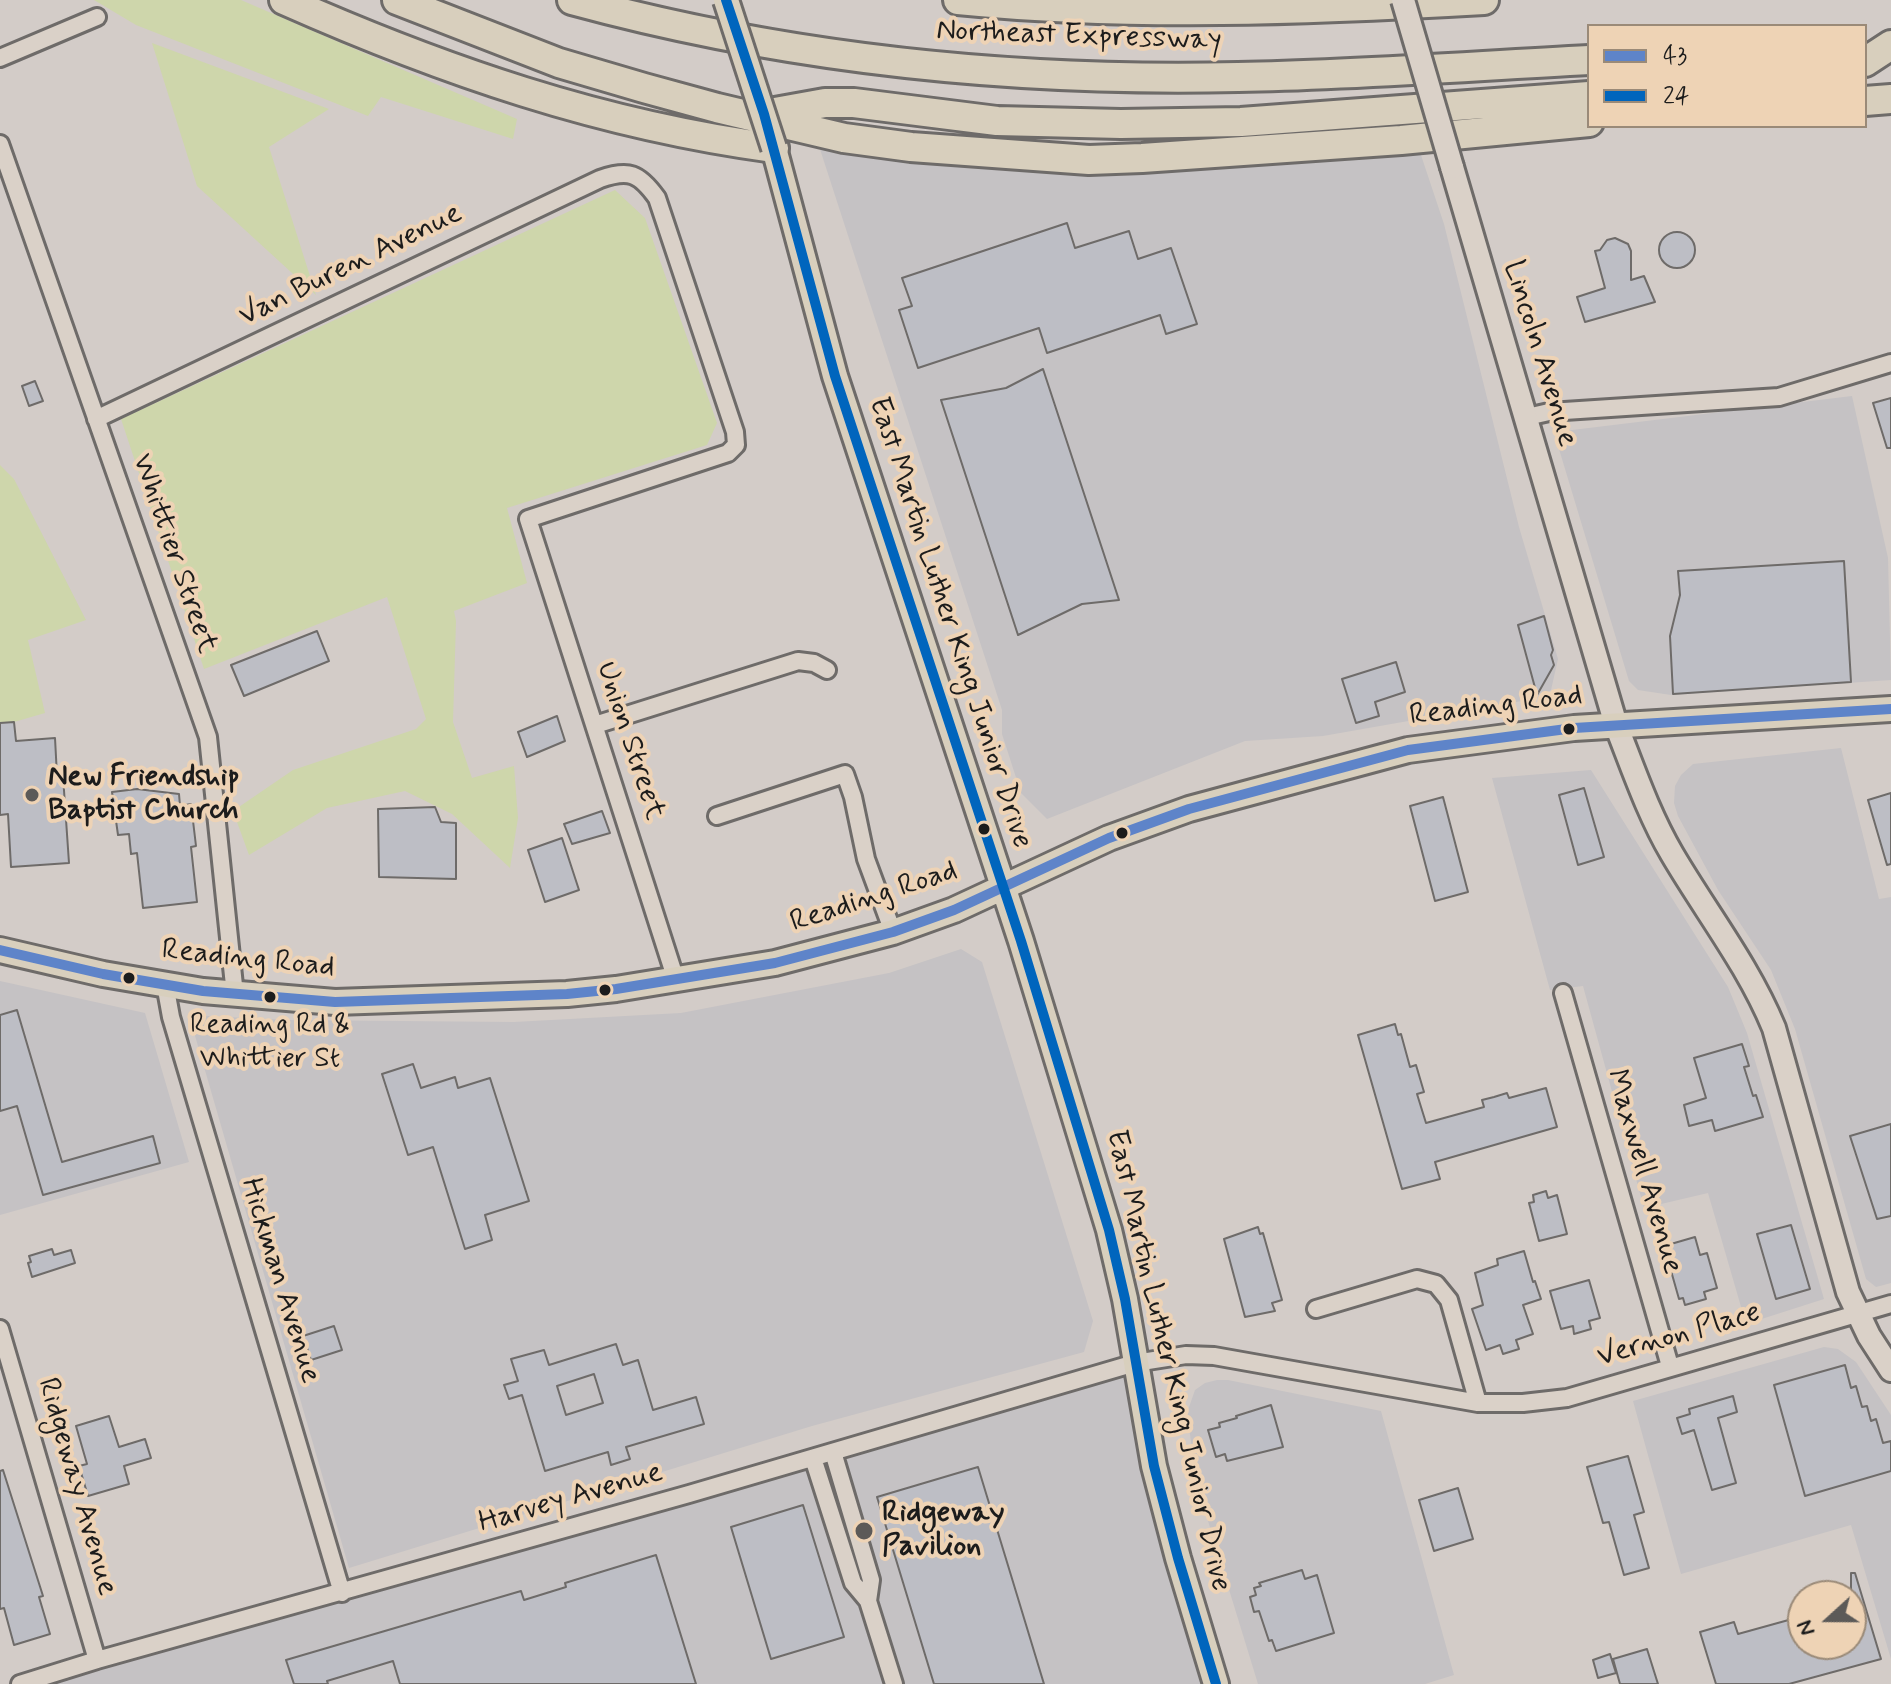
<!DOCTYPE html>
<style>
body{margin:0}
#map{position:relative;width:1891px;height:1684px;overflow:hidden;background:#d3ccc8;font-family:Mynerve,sans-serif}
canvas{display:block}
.legend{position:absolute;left:1587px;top:24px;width:280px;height:104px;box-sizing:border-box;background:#eed3b5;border:2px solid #9a8a78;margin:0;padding:10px 14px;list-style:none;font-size:24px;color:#1c1c1c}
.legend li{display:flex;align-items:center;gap:16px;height:40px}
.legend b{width:40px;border:2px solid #9a8a78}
.north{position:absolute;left:1787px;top:1580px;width:80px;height:80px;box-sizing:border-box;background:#eed3b5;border:2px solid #9a8a78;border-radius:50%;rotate:249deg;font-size:22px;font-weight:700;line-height:32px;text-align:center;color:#1c1c1c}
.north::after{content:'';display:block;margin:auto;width:28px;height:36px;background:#5c5a58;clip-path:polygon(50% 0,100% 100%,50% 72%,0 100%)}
</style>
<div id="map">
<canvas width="1891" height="1684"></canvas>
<ul class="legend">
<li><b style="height:10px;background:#5e84c9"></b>43</li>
<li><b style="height:10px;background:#0065bd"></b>24</li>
</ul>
<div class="north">N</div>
</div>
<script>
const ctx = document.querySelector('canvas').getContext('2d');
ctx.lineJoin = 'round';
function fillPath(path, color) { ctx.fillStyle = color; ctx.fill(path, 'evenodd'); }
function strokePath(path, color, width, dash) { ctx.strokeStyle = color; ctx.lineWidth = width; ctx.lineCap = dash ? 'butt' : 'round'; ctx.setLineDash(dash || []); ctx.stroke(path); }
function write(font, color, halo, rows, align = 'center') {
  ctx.font = font + ' Mynerve,sans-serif'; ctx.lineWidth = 8; ctx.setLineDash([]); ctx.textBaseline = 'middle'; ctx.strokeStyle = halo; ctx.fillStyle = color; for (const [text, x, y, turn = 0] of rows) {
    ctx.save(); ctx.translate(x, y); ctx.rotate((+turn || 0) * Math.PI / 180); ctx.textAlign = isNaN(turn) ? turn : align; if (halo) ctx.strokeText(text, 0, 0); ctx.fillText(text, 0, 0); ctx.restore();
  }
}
fillPath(new Path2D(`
 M818 143 950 166 1117 176 1420 152 1444 224 1519 527 1558 659 1551 690 1539 698 1323 736 1245 741 1047 819 1021 793 1002 734V710Z
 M1852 396 1888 558 1891 680 1671 695 1638 690 1629 681 1559 449V440L1564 431Z
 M1841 748 1879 899 1891 897V1283L1876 1287 1866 1279 1795 1029 1771 970 1718 890 1678 816 1674 803 1675 786 1681 775 1693 764Z
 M1591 770 1728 987 1747 1033 1824 1299 1746 1324 1708 1193 1644 1208 1583 986 1550 990 1492 778Z
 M961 949 982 962 1093 1321 1084 1352 812 1426 349 1568 189 1015 285 1020 514 1022 681 1013 889 973Z
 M0 981 145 1013 189 1162 0 1215Z
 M1824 1347 1838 1349 1856 1362 1891 1415V1659L1851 1525 1681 1574 1633 1401Z
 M1135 1363 1216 1684H18Z
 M1217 1380H1228L1381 1411 1454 1675 1425 1684H1258L1197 1485 1187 1413 1195 1390 1205 1383Z`), '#c5c2c4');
fillPath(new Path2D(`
 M94 0H241L517 119 513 139 381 97 368 116 136 25Z
 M152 43 329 109 269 147 316 295 197 186Z
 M615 190 645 218 717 423 707 445 507 508 527 583 454 611 456 621 453 722 472 778 514 766 518 818 510 868 452 814 405 791 327 808 249 855 233 811 293 770 416 729 426 719 387 597 204 669 121 419Z
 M0 465 14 479 86 620 28 640 45 713 14 722 0 723Z`), '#ced6ab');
const building = new Path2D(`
 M1067 223 1075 248 1129 231 1138 259 1171 248 1197 324 1166 334 1160 315 1047 353 1039 328 918 368 899 310 912 306 902 278Z
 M1659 250a18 18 0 1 1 36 0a18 18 0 1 1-36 0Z
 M1615 238 1628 244 1631 251V280L1644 276 1655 302 1585 322 1577 297 1605 288 1595 251 1600 250 1607 240Z
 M1043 369 1119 600 1082 604 1018 635 941 400 1006 388Z
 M35 381 43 401 29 406 22 386Z
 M1891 398V448H1887L1873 403Z
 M1844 561 1851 682 1673 694 1670 636 1680 595 1678 571Z
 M1544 616 1553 650 1551 655 1554 665 1537 695 1518 625Z
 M317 631 329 661 244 696 231 665Z
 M1396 662 1405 692 1375 702 1379 716 1356 723 1342 679Z
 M557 716 565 741 527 757 518 732Z
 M14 722 16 741 55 738 57 776H63L69 863 11 867 8 814 0 815V723Z
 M1584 788 1604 857 1578 865 1559 795Z
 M137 789 179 794 180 806 191 804 196 846 191 847 197 902 143 908 137 853 131 854 129 834 118 835 112 792Z
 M1891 793V864L1887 865 1868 800Z
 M1443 797 1468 892 1435 901 1410 806Z
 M435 807 441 822 456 823V879L379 877 378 809Z
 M602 811 610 833 572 844 564 824Z
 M562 838 579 890 545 902 528 850Z
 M17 1010 62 1162 153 1136 160 1163 43 1195 17 1106 0 1111V1015Z
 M1395 1024 1398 1035 1401 1034 1410 1067 1416 1065 1424 1092 1417 1094 1426 1123 1484 1107 1482 1100 1494 1097 1507 1093 1509 1098 1546 1088 1557 1127 1435 1162 1440 1179 1402 1189 1358 1035Z
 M1742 1044 1749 1066 1744 1067 1753 1096 1756 1095 1763 1117 1715 1131 1712 1120 1689 1126 1684 1105 1706 1098 1694 1058Z
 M413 1064 421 1088 455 1077 458 1088 490 1078 529 1201 485 1215 492 1240 465 1249 433 1147 408 1155 382 1074Z
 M1891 1124V1216L1877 1219 1850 1136Z
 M1546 1191 1548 1198 1557 1195 1567 1234 1539 1241 1529 1203 1534 1202 1533 1195Z
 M1791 1225 1810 1289 1776 1299 1757 1234Z
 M1258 1227 1260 1234 1263 1233 1282 1300 1272 1303 1275 1311 1245 1317 1224 1239Z
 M1695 1237 1700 1255 1707 1253 1717 1288 1704 1292 1706 1299 1685 1305 1683 1298 1679 1299 1664 1246Z
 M52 1249 54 1255 71 1250 75 1263 32 1277 28 1263 31 1262 29 1256Z
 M1524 1251 1533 1282 1535 1281 1541 1299 1523 1305 1533 1334 1516 1340 1519 1349 1503 1354 1500 1345 1486 1350 1472 1309 1483 1305 1475 1273 1498 1265 1497 1259Z
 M1589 1280 1600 1318 1589 1321 1591 1329 1574 1334 1573 1326 1561 1329 1550 1291Z
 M334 1326 342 1350 311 1360 303 1336Z
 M616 1344 623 1365 638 1360 653 1410 696 1397 704 1424 626 1447 630 1459 611 1465 608 1452 545 1471 522 1395 509 1399 504 1385 518 1381 511 1359 544 1350 549 1365ZM594 1374 603 1403 566 1415 557 1386Z
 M1845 1365 1851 1388 1856 1386 1862 1407 1867 1406 1871 1421 1876 1419 1883 1443 1891 1441V1471L1805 1496 1774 1385Z
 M1733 1396 1737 1412 1718 1418 1736 1483 1712 1490 1694 1430 1682 1434 1677 1418 1690 1414 1689 1409Z
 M1271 1405 1283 1447 1227 1461 1225 1454 1216 1457 1208 1430 1220 1427 1219 1423 1237 1418 1236 1416Z
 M109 1416 119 1447 145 1439 151 1458 124 1466 129 1484 88 1496 79 1466 87 1464 76 1426Z
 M1628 1456 1644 1512 1634 1515 1649 1568 1624 1575 1609 1522 1603 1523 1587 1467Z
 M978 1467 1010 1572 1044 1684H934L894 1553 877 1497Z
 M3 1470 43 1596 39 1597 50 1634 14 1645 4 1608 0 1609V1471Z
 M1458 1488 1473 1539 1434 1551 1419 1500Z
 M803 1505 844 1637 771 1659 731 1527Z
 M656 1555 696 1684H400L393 1661 327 1681 328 1684H294L286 1660 521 1591 524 1600 566 1587 565 1583Z
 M1302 1570 1305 1579 1317 1575 1334 1633 1276 1651 1272 1640 1269 1641 1259 1611 1254 1612 1250 1597 1256 1595 1254 1588 1261 1586 1259 1583Z
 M1851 1573H1855L1881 1659 1789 1684H1716L1700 1632 1734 1622 1738 1634 1803 1616V1644H1851Z
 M1647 1649 1658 1684H1620L1613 1659Z
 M1610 1654 1616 1673 1598 1678 1593 1660Z`);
fillPath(building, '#bdbec5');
strokePath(building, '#6e6b69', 2);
const street = new Path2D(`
 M0 58 97 17
 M0 144 208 737 235 995
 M1527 417 1549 412 1779 397 1891 363
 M96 419 600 179C629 169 639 173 657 198L735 432 736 445 728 453 528 519 676 980
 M595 725 798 661 814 663 827 670
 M717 816 845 774 853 797 866 859 893 932
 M165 984 171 1017 342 1593
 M1563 993 1670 1366
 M1316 1309 1417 1279 1436 1284 1449 1300 1478 1403
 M0 1329 97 1660
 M833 1452 871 1580 868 1601 894 1684
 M813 1458 853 1583 868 1601
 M20 1684 97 1660 689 1494 1135 1363 1186 1355 1214 1356 1478 1403H1523L1567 1398 1891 1304`);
const secondary = new Path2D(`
 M1452 167 1616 725C1633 768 1648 813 1672 854 1706 912 1748 965 1774 1028L1848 1292 1869 1336 1891 1370`);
const primary = new Path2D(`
 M774 148 835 376 1021 941 1109 1230 1125 1299 1154 1466 1178 1558 1216 1684
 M0 950 103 974 203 991 335 1002 567 994 616 989 775 963 893 932 954 910 1109 838 1189 809 1408 750 1574 728 1891 709`);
const highway = new Path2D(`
 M284 0C442 70 601 125 774 148
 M397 0 559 63 644 88 717 108 844 138 911 147 1089 160 1142 158 1401 140 1589 122
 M572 0C789 59 1014 82 1238 77 1355 75 1472 66 1589 60
 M958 0C1133 17 1309 10 1484 0
 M1865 62 1891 45
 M1865 101 1891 99
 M764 114 825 103H854L997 121 1121 124 1241 122 1589 96`);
strokePath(street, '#6e6b69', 22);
strokePath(secondary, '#6e6b69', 28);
strokePath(primary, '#6e6b69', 30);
strokePath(highway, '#6e6b69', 34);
strokePath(street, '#dad1c8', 16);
strokePath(secondary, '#dad1c8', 22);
strokePath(primary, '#d8cfbd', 24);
strokePath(highway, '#d8cfbd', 28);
const secondaryBridge = new Path2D(`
 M1403 0 1452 167`);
const primaryBridge = new Path2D(`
 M726 0 774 148`);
strokePath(secondaryBridge, '#6e6b69', 28, []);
strokePath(primaryBridge, '#6e6b69', 30, []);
strokePath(secondaryBridge, '#dad1c8', 22);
strokePath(primaryBridge, '#d8cfbd', 24);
strokePath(new Path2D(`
 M0 950 103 974 203 991 335 1002 567 994 616 989 775 963 893 932 954 910 1109 838 1189 809 1408 750 1574 728 1891 709`), '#5e84c9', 10);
strokePath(new Path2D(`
 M726 0 764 114 835 376 1021 941 1109 1230 1125 1299 1154 1466 1178 1558 1216 1684`), '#0065bd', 10);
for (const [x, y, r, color] of [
 [1569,729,7,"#1c1c1c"],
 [32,795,8,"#5c5a58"],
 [984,829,7,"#1c1c1c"],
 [1122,833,7,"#1c1c1c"],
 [129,978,7,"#1c1c1c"],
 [605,990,7,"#1c1c1c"],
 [270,997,7,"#1c1c1c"],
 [864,1531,10,"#5c5a58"]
]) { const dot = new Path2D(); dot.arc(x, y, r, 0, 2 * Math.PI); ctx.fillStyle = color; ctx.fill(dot); strokePath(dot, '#eed3b5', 3); }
write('28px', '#1c1c1c', '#eed3b5', [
 ["Reading Rd &",270,1026],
 ["Whittier St",270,1060]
]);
write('30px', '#1c1c1c', '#eed3b5', [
 ["Northeast Expressway",1079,37,2],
 ["Van Buren Avenue",351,266,-26],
 ["Lincoln Avenue",1539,354,73],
 ["Whittier Street",173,554,71],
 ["East Martin Luther King Junior Drive",949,623,72],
 ["Reading Road",1496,707,-7],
 ["Union Street",629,741,72],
 ["Reading Road",874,898,-18],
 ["Reading Road",248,960,6],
 ["Maxwell Avenue",1643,1172,74],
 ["Hickman Avenue",279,1281,73],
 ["Vernon Place",1679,1336,-16],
 ["East Martin Luther King Junior Drive",1167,1361,77],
 ["Ridgeway Avenue",76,1487,74],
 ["Harvey Avenue",571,1499,-16]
]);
write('bold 30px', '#1c1c1c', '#eed3b5', [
 ["New Friendship",48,778],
 ["Baptist Church",48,812],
 ["Ridgeway",882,1514],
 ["Pavilion",882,1548]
], 'left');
</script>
